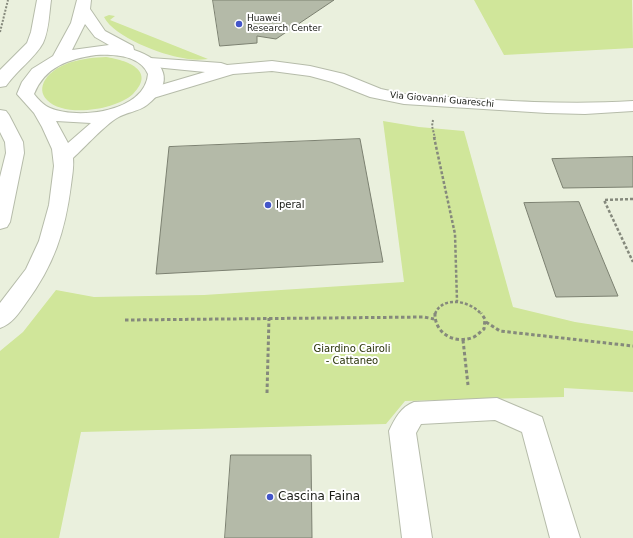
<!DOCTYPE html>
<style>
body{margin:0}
canvas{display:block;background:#eaf0dd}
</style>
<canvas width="633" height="538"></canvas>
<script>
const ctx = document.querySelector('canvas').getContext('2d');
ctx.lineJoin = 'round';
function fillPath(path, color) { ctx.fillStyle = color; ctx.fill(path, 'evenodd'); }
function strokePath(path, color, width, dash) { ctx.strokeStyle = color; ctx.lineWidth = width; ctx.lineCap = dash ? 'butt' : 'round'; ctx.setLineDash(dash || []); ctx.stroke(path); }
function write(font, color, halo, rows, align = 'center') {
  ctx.font = font + ' "DejaVu Sans",sans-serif'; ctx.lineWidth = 4; ctx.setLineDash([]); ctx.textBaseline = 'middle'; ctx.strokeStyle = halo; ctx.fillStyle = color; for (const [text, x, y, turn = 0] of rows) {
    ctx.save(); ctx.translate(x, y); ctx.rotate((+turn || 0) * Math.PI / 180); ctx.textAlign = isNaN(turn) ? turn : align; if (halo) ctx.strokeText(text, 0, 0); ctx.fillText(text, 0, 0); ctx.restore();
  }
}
fillPath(new Path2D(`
 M474 0H632L633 48 504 55Z
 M109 15 115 16 110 20 208 59C199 60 191 60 183 58 162 55 114 37 104 17Z
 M106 57C126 60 157 70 133 94 116 110 64 118 47 100 41 94 41 87 45 80 58 61 85 58 106 57Z
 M383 121 419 127 464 131 513 307 575 322 633 331V392L564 388V397L405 401 386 424 81 432 59 538H0V351L23 332 56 290 94 297 204 295 404 282Z`), '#d0e69a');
const building = new Path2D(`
 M213 0H334L276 39 257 36V43L220 46Z
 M360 139 383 262 156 274 169 147Z
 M633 157V187L563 188 552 159Z
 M579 202 618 296 556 297 524 203Z
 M231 455H311L312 538H225Z`);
fillPath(building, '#b4baa8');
strokePath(building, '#7c8171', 1);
const street = new Path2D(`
 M37 0H51C49 14 49 30 43 43 35 58 17 70 6 86L0 87V70L27 43 31 32Z
 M150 58 221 63 227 65 272 61 310 66 344 74 381 89 404 94C480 99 556 106 633 101V111L585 114 547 113 404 104 370 97 332 82 310 76 272 71 233 74 150 99 144 98 142 94 144 90 205 72 144 66 142 63 144 60Z
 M0 110 6 111 9 115 23 142 24 153 10 222 7 227 0 229V177L6 153 5 142 0 132Z
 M497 398 542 417 580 538H550L522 432 495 420 421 424 416 433 432 538H402L389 431C395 418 401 407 414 402Z`);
const secondary = new Path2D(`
 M77 0H91L90 9 105 31 133 46 134 50C165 60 176 82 147 105 138 112 126 112 117 118 105 125 85 147 73 158 74 167 72 176 71 185 65 232 54 265 26 303 19 313 12 324 0 328V303L26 269 39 241 49 205 54 166 52 149 42 127 34 113 17 94 22 82 32 69 53 56 71 23ZM85 24 95 37 109 45 72 50ZM96 55C113 54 140 55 148 74 145 112 78 120 50 108 43 105 38 99 34 94 45 67 68 59 96 55ZM56 121 91 123 68 143Z`);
strokePath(street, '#b6bcaa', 2);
strokePath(secondary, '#b6bcaa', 2);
strokePath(new Path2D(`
 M0 32 8 0
 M433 120 432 126 435 138`), '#85897c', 2, [2, 1.5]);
strokePath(new Path2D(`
 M434 137 455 234 457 301
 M633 199 604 200 633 262
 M435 314C442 295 471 301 481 314`), '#85897c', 2.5, [3, 2]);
strokePath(new Path2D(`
 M435 313C434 332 453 344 471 338 476 337 480 332 484 329L485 319 481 313
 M125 320 424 317 434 319
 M486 322 500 331 633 346
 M463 340 468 385
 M267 393 269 318`), '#85897c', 3, [3.5, 2.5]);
fillPath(street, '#fff');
fillPath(secondary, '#fff');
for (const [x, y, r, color] of [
 [239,24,4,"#4355c9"],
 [268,205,4,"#4355c9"],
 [270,497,4,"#4355c9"]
]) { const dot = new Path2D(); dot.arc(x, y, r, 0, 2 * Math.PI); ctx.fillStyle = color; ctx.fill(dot); strokePath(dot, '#fff', 1.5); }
write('9px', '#1a1c16', '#fff', [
 ["Huawei",247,19],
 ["Research Center",247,29]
], 'left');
write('9px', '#1a1c16', '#fff', [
 ["Via Giovanni Guareschi",442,100,5]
]);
write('10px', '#1a1c16', '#fff', [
 ["Iperal",276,205]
], 'left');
write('10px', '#283207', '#fff', [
 ["Giardino Cairoli",352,349],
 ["- Cattaneo",352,361]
]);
write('12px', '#1a1c16', '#fff', [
 ["Cascina Faina",278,497]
], 'left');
</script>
